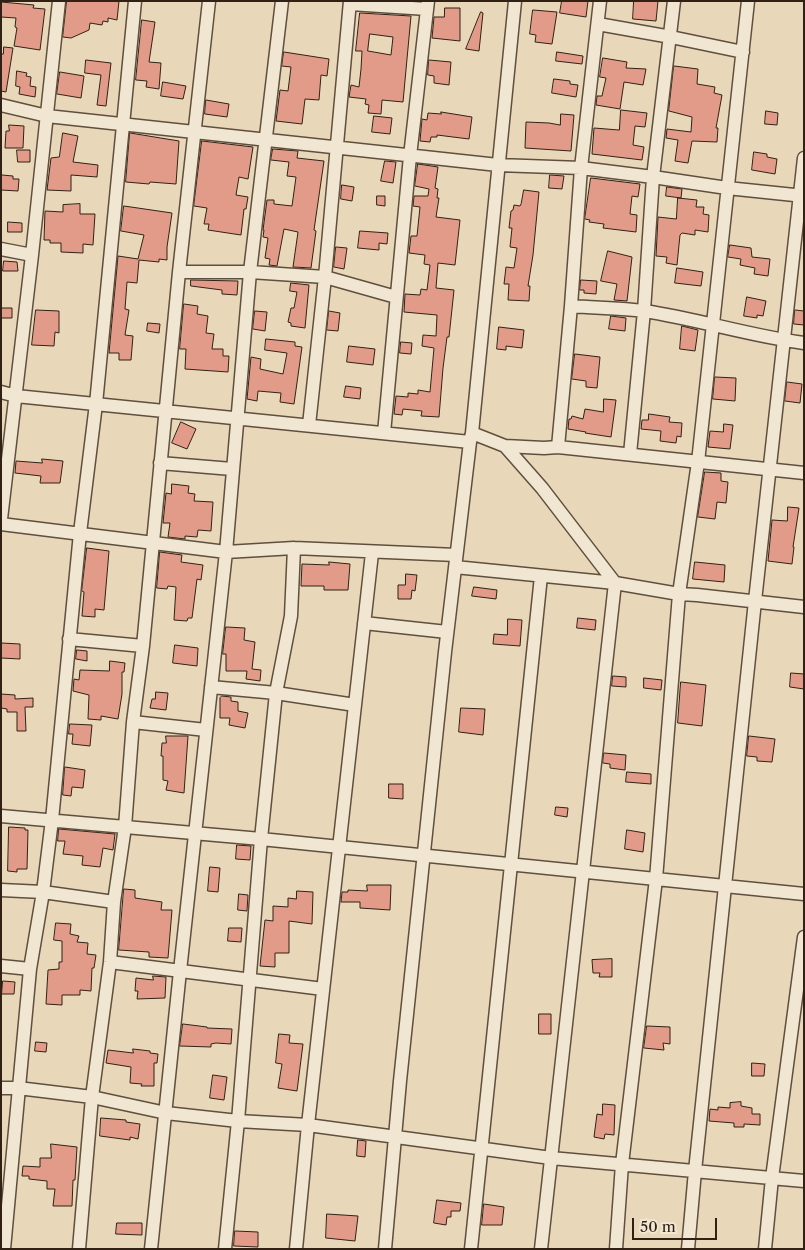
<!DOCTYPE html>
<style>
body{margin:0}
#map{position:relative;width:805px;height:1250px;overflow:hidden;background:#e8d8b9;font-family:"Libre Caslon Text",serif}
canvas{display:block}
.frame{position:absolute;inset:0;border:2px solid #312115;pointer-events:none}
.scale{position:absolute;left:632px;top:1218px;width:85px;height:22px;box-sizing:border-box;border:2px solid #312115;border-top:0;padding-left:6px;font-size:15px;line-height:18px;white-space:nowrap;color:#312115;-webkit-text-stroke:4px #f0e6d2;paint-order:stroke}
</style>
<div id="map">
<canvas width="805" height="1250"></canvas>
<div class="frame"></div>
<div class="scale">50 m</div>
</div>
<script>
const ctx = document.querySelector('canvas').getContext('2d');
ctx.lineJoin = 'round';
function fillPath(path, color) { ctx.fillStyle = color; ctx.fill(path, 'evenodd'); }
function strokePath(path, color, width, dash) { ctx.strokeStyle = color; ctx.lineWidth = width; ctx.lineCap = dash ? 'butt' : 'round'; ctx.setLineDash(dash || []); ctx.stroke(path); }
const building = new Path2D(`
 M67 1H119L117 20 108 18V22L103 21 102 25 90 23 89 30 71 38 63 37Z
 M562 1H588L586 17 560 13Z
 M634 1H658L656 21 633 19Z
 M1 2 34 5 33 8 45 9 40 50 14 46 17 28 15 27 16 18 1 17Z
 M445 8H460V41L432 38 434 17H444Z
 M533 10 557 12 552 44 535 42 536 35 530 34Z
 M481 12 483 13 479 51 466 49Z
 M360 13 411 16 403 102 382 100 381 114 368 113 369 105 365 104 366 99 349 97 351 85 359 87 361 69 362 51H356ZM370 34 393 37 391 55 368 51Z
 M142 20 155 22 149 62 161 63 159 89 146 87 147 81 136 80Z
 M4 47 13 48 6 92 1 91V54H3Z
 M284 52 329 59 327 76 321 75 319 100 305 99 302 124 276 121 280 90 288 91 291 67 282 66Z
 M557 52 583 56 582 64 556 61Z
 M603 58 627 62 626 68 646 69 643 85 624 82 620 109 596 105 597 96H602L606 78 600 77Z
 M86 60 111 63 106 106 97 105 101 75 85 73Z
 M429 60 451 62 449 85 434 83V76L428 75Z
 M674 66 698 69 697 84 715 87 714 93 722 95 716 128H718L717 142 692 141 688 163 675 161 678 140 666 138 667 129 691 132 692 117 669 111Z
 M17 71 27 73 26 76 31 77 30 86 36 87 35 97 19 94 20 87 16 86Z
 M60 72 84 76 81 98 57 94Z
 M554 79 570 81V84L578 85 576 97 552 93Z
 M163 82 186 86 183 99 161 96Z
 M206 100 229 104 227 117 205 114Z
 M621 110 647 113 645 127 635 126 633 145 644 147 642 160 592 154 594 128 619 130Z
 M766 111 778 113 777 125 765 124Z
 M441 112 472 117 469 139 437 135V137H431L430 142 420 141 422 119 427 120 428 113 441 114Z
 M561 114 574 115 571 151 525 148 526 122 549 123 560 125Z
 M374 116 392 118 390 134 372 132Z
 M9 125 24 126 23 148H5L6 131H9Z
 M63 133 78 136 73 162 98 165 97 177 71 175V191L47 190 51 158 59 157Z
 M130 133 179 141 176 184 150 182 149 184 126 182Z
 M202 141 253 147 248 179 239 177 236 195 248 197 246 209H244L241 235 208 230 209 224H204L207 208 194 206Z
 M273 149 298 151 297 158 324 161 314 230 316 231 311 268 293 267 298 232 284 229 277 266 269 265 270 259 265 258 268 238 263 237 264 230H263L267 200H274V204L292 206 296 177 287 176 289 162 271 160Z
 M17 150H30V162H18Z
 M754 152 767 154V157L777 159 775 174 752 170Z
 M385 161 396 162 393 183 381 181Z
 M418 164 438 167 435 188 438 189 437 198H439L436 217 460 220 455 265 438 263 436 288 454 290 449 337H447L443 368 439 417 421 416 422 411 403 409 402 415 394 414 396 396 408 397V393L418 394V390L430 392 434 348 422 346 423 335 436 336 437 315 404 312 405 294 420 295 421 289 427 290 430 265 424 264 425 255 409 253 411 236H417L420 207 413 206 414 196H428L429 189 415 186Z
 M2 175 13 176V179H19L18 191 1 190Z
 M550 175 564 176 562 189 549 188Z
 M591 178 640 184 638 197 632 196 630 214 637 215 636 232 603 228 604 224 589 222 590 220 585 219Z
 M342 185 354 187 352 201 341 199Z
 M667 187 682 189 681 198 666 196Z
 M524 190 539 192 533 255 528 286H530L529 301 508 300 509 284H504L506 267 514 268 517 248 510 247 512 228H509L511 211 513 210 514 205 520 206 521 204Z
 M377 196H385V206L377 205Z
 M678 198 697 200 696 207H704L703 214 709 215 708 232 695 230V235L682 233 680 235 677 265 666 263 667 257 656 256 658 217 676 219Z
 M80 204V214H95L93 245 83 244V253L61 252V243H50V240H44L45 211 63 212V205Z
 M124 206 172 213 167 247V260L159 259V262L139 260 137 283 127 282 125 309 129 310 125 335 133 336 131 360H119V353H109L118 256 138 259 144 235 121 231Z
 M8 222 22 223V232H8Z
 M360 231 388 233 387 244 379 243V250L358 248Z
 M730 245 751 248 752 257 770 259 768 276 754 274 755 268 740 265 741 259 728 257Z
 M336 247 347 248 344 269 334 267Z
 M608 251 632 257 627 301 614 300 617 284 601 281Z
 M4 261 17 262 18 271H3Z
 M677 268 703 272 701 286 675 283Z
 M191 280 238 281 237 295 222 294V290L191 286Z
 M581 280 597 281 596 294 584 293V290H580Z
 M291 283 309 285 305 328 291 326V323L288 322 291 308H294L297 292 290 291Z
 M747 297 766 301 763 316 757 315V318L744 316Z
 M184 304 198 306 197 314 208 316 206 333 214 334 212 349H223V356H229L228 372 185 369 186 349H180Z
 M1 308H12V318H1Z
 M36 310 59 311V333L55 332 54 346 32 345Z
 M795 310 804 311V325L794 324Z
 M255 311 267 312 265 331 253 329Z
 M329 311 340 313 338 331 327 330Z
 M611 316 626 318 625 331 609 329Z
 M148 323 160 324 159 333 147 331Z
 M682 326 698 330 695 351 680 349Z
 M499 327 524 330 522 348 506 346V350L497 349Z
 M266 339 295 342V346L302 347 294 404 280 402 281 393 258 391 257 401 247 399 251 357 261 359 260 369 283 374 287 353 265 350Z
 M401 342 412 343 411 354 400 353Z
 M349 346 375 349 373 365 347 362Z
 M575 354 600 357 597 388 586 387V381L572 379Z
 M715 377 736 378 735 401 713 399Z
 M787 382 802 384 800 403 785 401Z
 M346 386 361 388 360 399 344 397Z
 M604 399 616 400 611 437 585 433 586 432 568 429 569 419H571L572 416 583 419 585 409 603 412Z
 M649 414 670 417 669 422 682 423 681 437 677 436 676 443 660 441 661 431 641 429 642 420H648Z
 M181 422 196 429 187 449 172 443Z
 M724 424 733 425 730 449 708 447 710 431 723 432Z
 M42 459 63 461 60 483H40L41 476 15 473 16 461 42 463Z
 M705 472 721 473V481L728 482 726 503 717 502 715 519 698 517Z
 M172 484 189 486 188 493 195 494 194 501 213 502 211 531 198 530 197 537 185 536V539L168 537 170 523H163L166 493 171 494Z
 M788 507 799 508 793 547H794L792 564 768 561 772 520 787 521Z
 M87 548 109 551 104 610 95 609V617L82 616 84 592 82 591Z
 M160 552 182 555 181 562 203 565 201 580 197 579 192 618H188L187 621 174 620 176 587 168 586 167 589 157 588Z
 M329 562 350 564 348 590H324V586H301L302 564 329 565Z
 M695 562 725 565 724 582 693 579Z
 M406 574 417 575 415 591 412 590 411 599H398V585H405Z
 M474 587 497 590 496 599 472 596Z
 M578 618 596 620 595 630 577 628Z
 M508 619 522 620 520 646 493 644 494 634 507 635Z
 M226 627 245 628 244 640 255 642 252 669 261 670 260 681 246 679 247 671H226V654H223Z
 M1 643 20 644V659L1 658Z
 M175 645 198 648 197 666 173 663Z
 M77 650 87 651V661L76 659Z
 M110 661 125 663 124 672H122V694L118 719 101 716V720L88 719 89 695 73 691 74 679 79 680 80 670 109 671Z
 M791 673 804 674V689L790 687Z
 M613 676 626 677V687L612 686Z
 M644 678 662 680 661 690 644 688Z
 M681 682 706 685 702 726 678 723Z
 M156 692 168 693 166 710 150 708 152 699H155Z
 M1 694 15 695V699L33 698V707H25L26 731H17V712H7V709L1 708Z
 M222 696 231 697V701L238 702V711L248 713 245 728 229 725 230 718H220V698Z
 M461 708 485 709 483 735 459 732Z
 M70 724 92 725 90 746 72 744 73 734H69Z
 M166 736H188L184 793 166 790 168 781 163 780V756H161L162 743H166Z
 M749 736 775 739 772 762 757 761V757L747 756Z
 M604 753 626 755 625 770 610 768V764L603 763Z
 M65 767 85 770 83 788 72 787 71 796 63 795Z
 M627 772 651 774V784L626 782Z
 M389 784H403V799L389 798Z
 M556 807 568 808 567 817 555 815Z
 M9 827 25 828V830H28L27 869H17V872L8 871Z
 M59 829 115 834 113 850 103 848 100 867 82 865 83 856 63 854 65 841H58Z
 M627 830 645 833 643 852 625 849Z
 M237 845 251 846 250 860 236 859Z
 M210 867 220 868 218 892 208 891Z
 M367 885H391L390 910 360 908V902H341L342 892H348V890L367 891Z
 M124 889 135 890V898L162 902 161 910H172L168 958 149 957V952L119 950Z
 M297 891 313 892 312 924 289 921V953H275V967L260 966 265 920 273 921V906L288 907V898L296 899Z
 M239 894 248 895 247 911 238 910Z
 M56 923 71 924 70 934 79 936 77 942 88 943 87 954 96 955 94 968H92L91 991 80 990V995H62V1005L46 1004 48 970 59 969V962H62V941L54 940Z
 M229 928H242L241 942 228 941Z
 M612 959V977H599L600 973H593L592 960Z
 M153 976 166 977 165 998 137 999 138 991H135L136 978 153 980Z
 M3 981 15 982 14 994H2Z
 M539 1014H551V1034H539Z
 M183 1024 207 1027V1028L232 1029 231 1044 216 1043 211 1044V1047L180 1046Z
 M647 1026 670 1027V1044L663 1043 664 1050 644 1048Z
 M279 1034 290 1035 289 1043 303 1044 297 1091 278 1088 282 1064 276 1063Z
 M36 1042 47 1043 46 1052 35 1051Z
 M133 1049 150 1051V1053L158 1054 157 1063H154V1086H141L142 1084 130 1083 131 1067 106 1063 108 1050 133 1053Z
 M752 1063 765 1064 764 1076H752Z
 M213 1075 227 1077 224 1100 210 1098Z
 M741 1102V1106L752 1108V1114H760V1125L744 1124V1127H734V1123L709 1121 710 1109 718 1110V1107L730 1108V1103Z
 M603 1104 615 1105 614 1135 605 1134 604 1139 594 1137 597 1114 602 1115Z
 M101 1118 126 1120V1122L140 1124 138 1139 130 1137V1140L100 1136Z
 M358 1140 366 1141 365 1157 357 1156Z
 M51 1144 77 1147 75 1180H73L72 1206H53L55 1189H47V1181L29 1179V1176H22L23 1166 40 1167V1158H51Z
 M437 1200 461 1203 460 1211H451V1217H447L446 1225 434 1223Z
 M484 1204 504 1207 502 1225H482Z
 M327 1214 358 1216 355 1241 326 1238Z
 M117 1223H142V1235L116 1234Z
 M235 1231 258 1232V1247L234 1246Z`);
fillPath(building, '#e29b89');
strokePath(building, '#312115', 1);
const minor = new Path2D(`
 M350 4 427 9
 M598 24 671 37 743 52
 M1 105 47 116 498 165 581 168 653 177 727 188 804 196
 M1 249 32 255
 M179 272H250L325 277 396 297
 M571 306C595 308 620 308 644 311 698 319 750 336 804 343
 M1 392 16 396 470 442
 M309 425 325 277 350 1
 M384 433 410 156 428 1
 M472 433 505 446 544 448 558 447 804 473
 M505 446 542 488 615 583 679 594 697 595 804 607
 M558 447 571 306 581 168 600 1
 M630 454 644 311 653 177 674 1
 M160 463 232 469
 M1 519 32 255 59 1
 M1 524 226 552 294 548 456 555
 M455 567 615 583 541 1249
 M364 623 447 632
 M69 639 143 646
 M211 687 276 693 355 705
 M133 722 206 730
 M1 816 261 839 804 894
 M1 890 43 892 114 902
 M110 962 323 989
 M1 966 30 969
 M1 1088H18L92 1097 166 1113 238 1121 308 1125 551 1158 804 1181
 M4 1249 30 969 43 892 52 820 80 533 96 404 135 1
 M79 1249 92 1097 110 962 114 902 125 827 133 722 143 646 179 272 209 1
 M151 1249 180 971 226 552 250 272 282 1
 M225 1249 238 1121 261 839 276 693 291 616 294 548
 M296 1249 308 1125 372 553
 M385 1249 400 1081 445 652 470 442 472 433 515 1
 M471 1249 541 576
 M616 1249 622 1164 656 879 679 594 698 462 748 1
 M688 1249 695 1171 755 601 804 158
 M765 1249 772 1178 804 937`);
strokePath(minor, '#5f4f3e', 15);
strokePath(minor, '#f0e6d2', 12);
</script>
